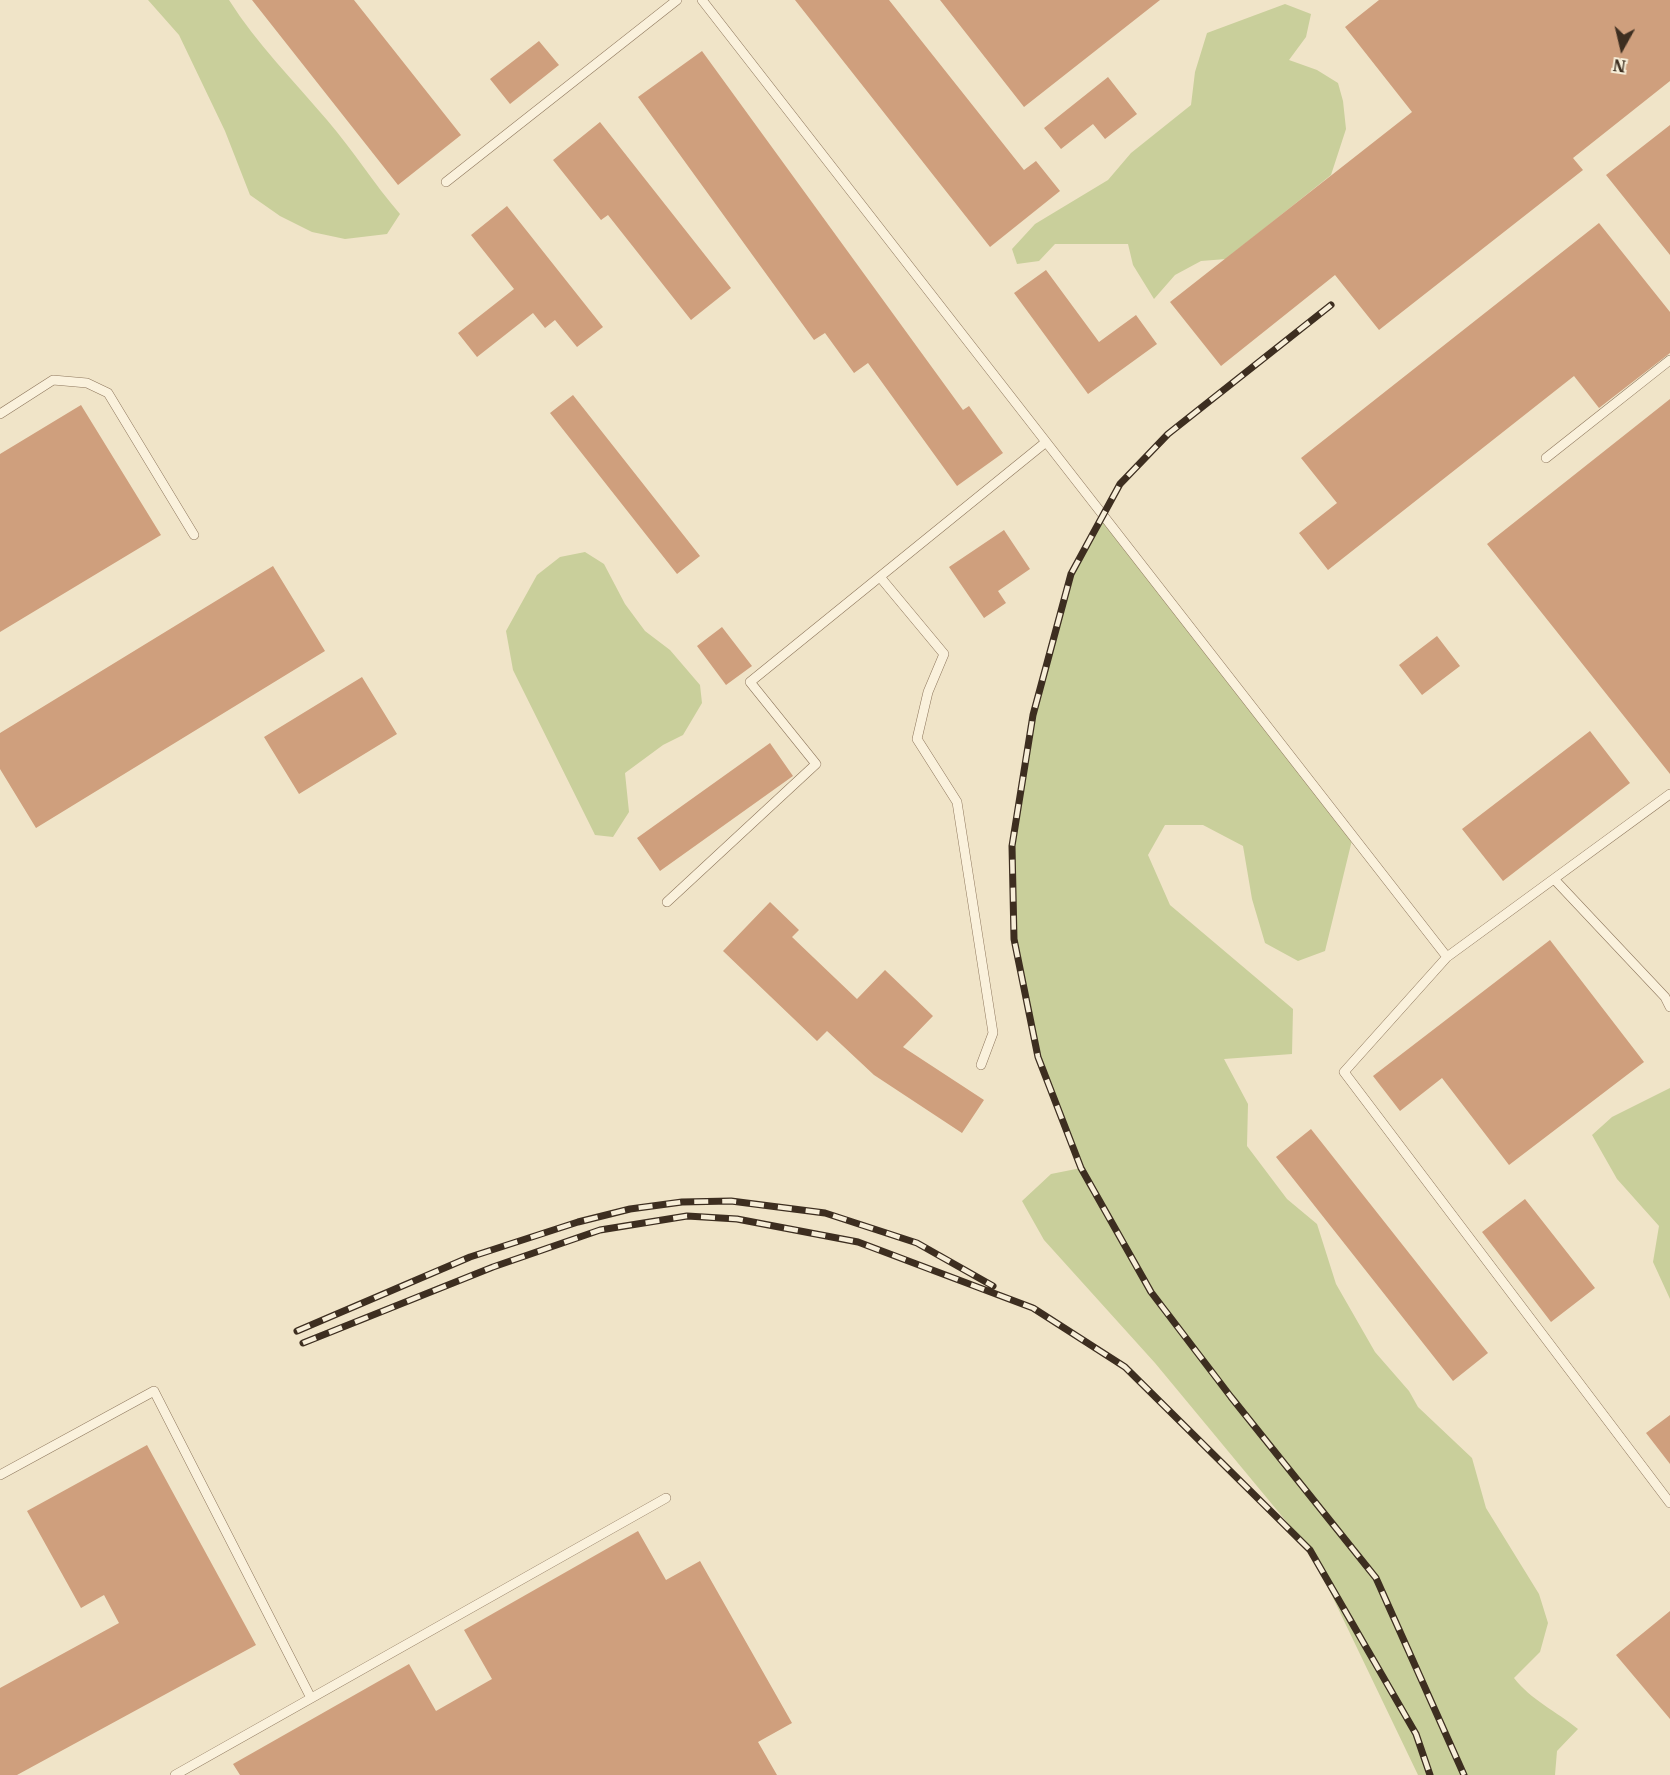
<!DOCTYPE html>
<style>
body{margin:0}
#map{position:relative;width:1670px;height:1775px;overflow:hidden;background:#f0e4c8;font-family:"IBM Plex Serif",serif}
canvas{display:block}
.north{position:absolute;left:1592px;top:18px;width:60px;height:60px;-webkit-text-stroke:4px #f7eed8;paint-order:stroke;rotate:188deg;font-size:16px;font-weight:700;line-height:24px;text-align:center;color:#3d2e20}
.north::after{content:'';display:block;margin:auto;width:21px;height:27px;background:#3d2e20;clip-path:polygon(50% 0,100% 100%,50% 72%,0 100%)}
</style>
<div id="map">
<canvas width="1670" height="1775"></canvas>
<div class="north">N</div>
</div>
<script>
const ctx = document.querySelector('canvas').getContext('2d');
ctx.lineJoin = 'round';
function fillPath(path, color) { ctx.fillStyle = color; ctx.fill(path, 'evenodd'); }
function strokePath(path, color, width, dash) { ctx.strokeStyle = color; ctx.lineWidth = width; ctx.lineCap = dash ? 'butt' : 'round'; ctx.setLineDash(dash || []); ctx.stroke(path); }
fillPath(new Path2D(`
 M148 0H229C257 44 293 80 327 120 353 150 374 184 400 214L387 234 345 239 312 232 280 216 250 195 225 131 179 35Z
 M1285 4 1311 14 1306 37 1289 60 1317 70 1338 83 1343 101 1346 129 1331 175 1226 259 1201 261 1175 275 1154 299 1133 265 1128 244H1055L1039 261 1017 264 1012 249 1035 224 1108 180 1131 153 1191 105 1195 72 1207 33Z
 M1103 515 1353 836 1325 951 1298 961 1265 943 1252 899 1243 846 1203 825H1165L1148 855 1170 905 1293 1009 1292 1054 1224 1059 1248 1104 1247 1146 1287 1199 1317 1224 1336 1284 1375 1352 1409 1391 1418 1407 1472 1458 1486 1508 1539 1594 1548 1623 1540 1652 1514 1678C1531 1700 1556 1711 1578 1729L1557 1751 1555 1775H1418L1310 1550 1155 1363 1044 1240 1022 1201 1051 1174 1081 1168 1038 1057 1014 939 1012 846 1033 715 1071 574Z
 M585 552 604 564 625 604 645 631 670 650 700 685 702 703 683 735 663 745 625 773 629 812 613 837 595 835 513 670 506 631 537 575 560 557Z
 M1670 1088V1299L1653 1262 1659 1226 1617 1179 1592 1135 1612 1117Z`), '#c9cf9b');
fillPath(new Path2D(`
 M252 0H354L461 135 398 185Z
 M795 0H889L1024 170 1036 161 1060 191 990 247Z
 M940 0H1160L1024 107Z
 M1379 0H1670V81L1573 158 1583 170 1379 330 1335 275 1221 366 1170 302 1412 112 1345 27Z
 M539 41 559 65 510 104 490 79Z
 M702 51 963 410 969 406 1003 453 957 486 868 363 854 373 825 333 814 340 638 97Z
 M1108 77 1137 114 1105 139 1093 124 1061 149 1044 128Z
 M600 122 731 288 691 320 608 215 601 220 553 160Z
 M1670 125V255L1606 175Z
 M507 206 603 327 577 347 555 320 545 328 533 313 477 357 458 333 514 289 471 235Z
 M1599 223 1670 312V353L1599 408 1574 376 1328 570 1299 533 1337 503 1301 458Z
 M1046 270 1099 342 1136 315 1157 344 1088 394 1014 293Z
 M573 395 700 556 677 574 550 413Z
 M1670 399V774L1487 544Z
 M81 405 161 535 0 632V454Z
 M1004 530 1030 569 998 591 1006 603 984 618 949 567Z
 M273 566 325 651 36 828 0 769V733Z
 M722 627 752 666 726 685 697 646Z
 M1437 636 1460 666 1422 695 1399 665Z
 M362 677 397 734 299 794 264 737Z
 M1590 731 1630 783 1503 881 1462 829Z
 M770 743 793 776 660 871 637 838Z
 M770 902 799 930 792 937 857 999 885 970 933 1016 903 1047 984 1100 962 1133 874 1075 827 1031 817 1041 723 951Z
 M1550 940 1644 1062 1509 1165 1442 1078 1400 1111 1373 1076Z
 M1311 1129 1488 1353 1453 1381 1276 1157Z
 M1525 1199 1595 1288 1551 1322 1482 1232Z
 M1670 1415V1464L1646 1433Z
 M147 1445 256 1645 17 1775H0V1688L119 1623 104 1595 81 1608 27 1511Z
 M638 1531 666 1580 700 1561 792 1723 758 1742 777 1775H240L233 1764 409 1664 436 1711 492 1679 464 1630Z
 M1670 1611V1719L1616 1655Z`), '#cf9f7d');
const lane = new Path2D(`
 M702 0 1447 957 1344 1072 1670 1503
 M446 182 677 0
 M0 414 53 380 87 383 108 393 194 535
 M1546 458 1670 360
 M880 577 944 654 928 692 917 739 957 802 993 1033 981 1065
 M1554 879 1665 997 1670 1007
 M667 902 816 764 750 682 1046 442
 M1447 957 1670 794
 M0 1475 154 1391 311 1698
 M175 1775 666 1498`);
strokePath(lane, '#8d765c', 10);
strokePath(lane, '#faf1dc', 9);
const rail = new Path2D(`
 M1331 305 1168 434 1120 484 1071 574 1033 715 1012 846 1014 939 1038 1057 1081 1168 1151 1292 1231 1397 1376 1578 1464 1775
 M297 1331 470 1257 578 1222 630 1209 682 1202 731 1201 825 1213 917 1243 993 1286
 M303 1343 493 1267 600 1230 687 1216 737 1219 858 1242 1033 1308 1125 1367 1310 1550 1416 1734 1430 1775`);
strokePath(rail, '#3d2e20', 7);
strokePath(rail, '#f7eed8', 4.5, [14]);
</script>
